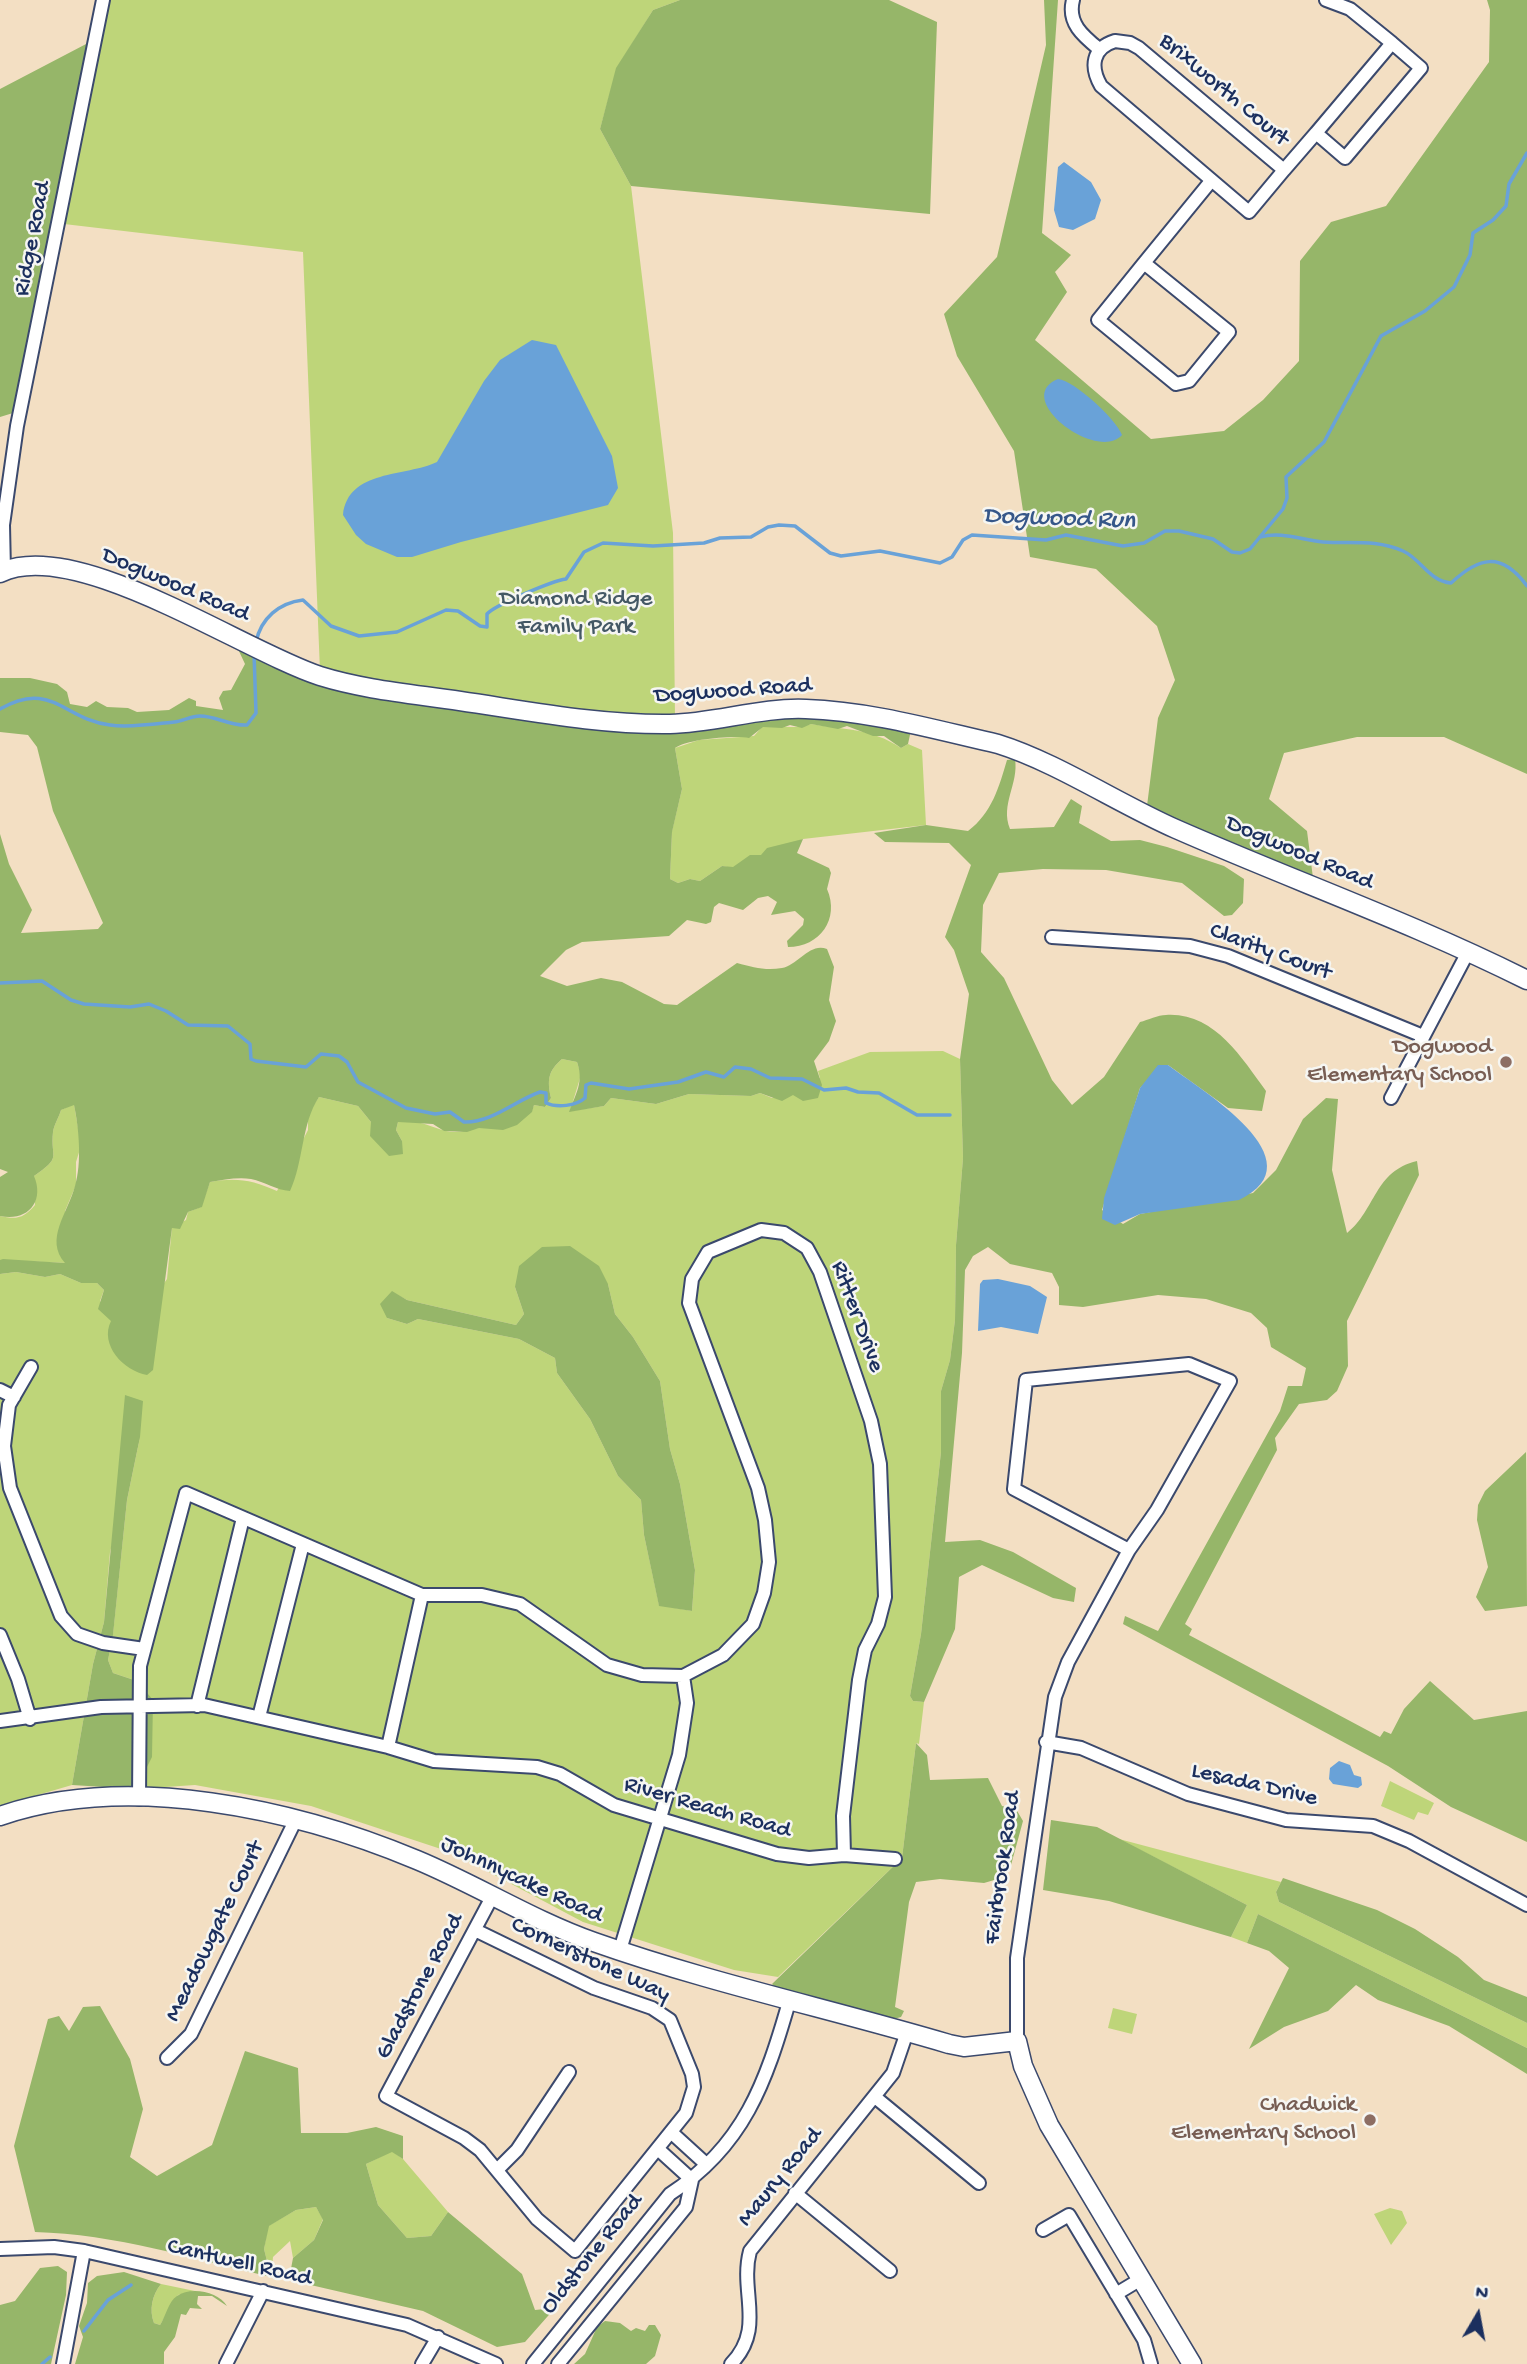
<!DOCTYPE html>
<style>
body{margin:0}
#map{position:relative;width:1527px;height:2364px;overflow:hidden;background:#f3dfc3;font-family:"Gochi Hand",sans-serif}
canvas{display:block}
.north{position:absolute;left:1443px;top:2280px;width:70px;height:70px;-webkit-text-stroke:5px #f6f6f2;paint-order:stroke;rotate:10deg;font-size:19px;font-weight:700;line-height:28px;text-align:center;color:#1b2f5e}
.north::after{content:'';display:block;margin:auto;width:24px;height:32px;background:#1b2f5e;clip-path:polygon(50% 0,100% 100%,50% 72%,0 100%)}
</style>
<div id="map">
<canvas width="1527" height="2364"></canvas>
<div class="north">N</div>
</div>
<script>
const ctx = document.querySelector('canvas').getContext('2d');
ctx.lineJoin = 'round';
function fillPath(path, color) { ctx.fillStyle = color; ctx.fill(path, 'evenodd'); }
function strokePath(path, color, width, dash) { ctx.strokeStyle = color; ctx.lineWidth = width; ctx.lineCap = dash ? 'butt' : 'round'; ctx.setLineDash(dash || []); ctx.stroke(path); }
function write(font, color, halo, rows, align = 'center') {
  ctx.font = font + ' "Gochi Hand",sans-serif'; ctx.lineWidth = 5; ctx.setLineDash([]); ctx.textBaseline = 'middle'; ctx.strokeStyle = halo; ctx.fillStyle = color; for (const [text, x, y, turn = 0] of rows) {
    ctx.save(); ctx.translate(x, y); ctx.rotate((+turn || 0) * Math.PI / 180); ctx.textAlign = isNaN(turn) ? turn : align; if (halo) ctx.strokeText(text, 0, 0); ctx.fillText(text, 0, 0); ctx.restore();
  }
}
fillPath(new Path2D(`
 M109 0H680L653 10 617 68 600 129 631 186 673 533 675 718C556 719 437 691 320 671L303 252 64 224Z
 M811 724C845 730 871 728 901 748L908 744 922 750 926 825 803 839 733 868 722 866 700 881 690 879 678 883 670 879 672 831 682 789 675 748 699 740 754 736 762 727C779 725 795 730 811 724Z
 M943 1051 960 1059 963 1158 956 1245 955 1320 950 1360 941 1391V1452L921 1634 910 1696 913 1701 924 1702 919 1744 916 1743 902 1858 778 1977 734 1970 583 1922 453 1853 311 1806 195 1785 136 1789 137 1681 113 1673 108 1660 113 1634 127 1500 140 1437 110 1552 104 1622 93 1664 72 1785 0 1806V1274L16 1272 45 1277 60 1274 81 1283H97L104 1290 100 1301 112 1321 110 1344 116 1350 167 1279 172 1227 186 1220 188 1212 201 1207 210 1182C236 1177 253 1180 277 1191L308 1130V1113L319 1097 358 1106 371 1122 402 1141 396 1130 398 1122C422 1120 426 1126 446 1131 458 1134 467 1130 478 1128 500 1124 504 1135 524 1117 529 1113 532 1112 534 1105L545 1107 551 1098C547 1080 548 1071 562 1059L577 1062 581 1075 570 1111 604 1106 611 1098 656 1104 689 1094 751 1096 760 1093 772 1098 820 1078 818 1071 870 1052ZM608 1284 615 1314 633 1337 660 1381 670 1449 680 1484 695 1570 692 1611 659 1605 644 1535 641 1500 618 1476 590 1419 557 1373 555 1358 519 1339 418 1319 407 1324 387 1318 392 1292 407 1300 516 1325 524 1314 515 1287Z
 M74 1104 81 1146 76 1162V1185L65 1211 66 1263 0 1260V1216C17 1220 24 1218 35 1205L34 1176C63 1156 50 1159 53 1132 54 1125 59 1117 61 1110Z
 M1390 1781 1434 1803 1428 1815 1418 1812 1414 1820 1381 1806Z
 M1119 1839 1281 1882 1276 1892 1279 1902 1527 2023V2048L1258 1914 1247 1943 1231 1937 1247 1905Z
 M1113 2008 1137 2014 1132 2034 1108 2028Z
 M392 2151 403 2159 448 2212 431 2236 407 2238 378 2205 366 2164Z
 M316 2207 323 2219 314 2240 293 2258 290 2241 273 2257 271 2277 264 2249 268 2226 296 2210Z
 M1390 2208 1402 2211 1407 2223 1391 2245 1374 2214Z
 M161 2284 195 2291 178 2295 160 2325 154 2323C149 2310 152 2295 161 2284Z`), '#bed579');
fillPath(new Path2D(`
 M680 0H889L937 22 930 214 631 186 600 129 616 68 653 10Z
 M1044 0H1058L1042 233 1071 255 1055 272 1067 292 1035 340 1151 439 1224 431 1263 400 1299 361 1300 261 1331 222 1386 206 1489 62 1490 10 1487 0H1527V774L1444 737H1357L1284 753 1269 799 1307 831 1313 878 1147 806 1158 718 1175 680 1157 626 1096 569 1030 557 1014 451 957 356 944 314 997 257 1046 45Z
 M88 43 13 413 0 417V89Z
 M238 649 306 676 594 725 801 713 911 730 908 744 901 748 884 736H873L847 726 838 729 811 724 802 728 790 725 782 728 763 727 749 738C734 735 688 739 675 748L682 789 672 832 670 879 678 883 690 879 700 881 722 866 733 867 750 855H761L767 848 803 839 797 853 829 868 831 873 827 889C840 919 820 947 788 947L787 941 803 925 804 919 795 911 771 915 777 902 768 896 758 898 743 910 719 903 714 907 711 922 706 924 687 920 669 936 582 942 566 950 540 976 567 986 601 978 622 982 664 1004 677 1005 737 963C753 967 765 971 782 968 798 965 810 942 827 949L834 967 829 1000 836 1021 829 1041 814 1061 822 1085 818 1098 803 1101 793 1095 782 1101 760 1093 751 1096 689 1094 656 1104 611 1098 604 1106 569 1112C576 1093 584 1082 577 1062L562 1059C548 1071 547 1080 551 1098L545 1107 534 1105 532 1112 517 1125 503 1130 479 1128 467 1132 444 1131 433 1124 398 1122 396 1130 402 1141 403 1154 389 1156 370 1136 371 1122 358 1106 319 1097C301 1124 304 1161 290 1191 276 1190 265 1182 251 1179 237 1177 223 1180 210 1182L202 1207 188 1212 180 1229 172 1228 153 1370 147 1375C124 1371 99 1345 111 1321L98 1309 104 1290 97 1283H81L60 1274 45 1277 16 1272 0 1274V1260L3 1259 65 1263C44 1239 68 1213 75 1186 82 1163 79 1128 74 1105L61 1110C59 1117 54 1125 53 1132 50 1159 63 1156 34 1176 45 1202 27 1222 0 1216V1177L8 1172 0 1169V834L9 864 32 910 21 933 98 929 103 923 53 811 37 747 28 735 0 732V678H30L57 684 67 692 70 704 87 707 96 701 107 707 128 708 137 712 169 710 189 698 196 701V706L223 710 219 698 223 691 231 690 245 664Z
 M1015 759C1019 784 1000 804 1010 829L1054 827 1071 799 1082 806 1079 823 1111 841 1140 840 1167 847 1224 866 1244 879 1243 903 1232 915 1224 916 1182 883 1106 870 1043 869 999 873 983 905 981 952 1004 978 1052 1080 1072 1105 1104 1077 1140 1022C1148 1020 1158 1015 1166 1015 1214 1012 1241 1057 1266 1091L1262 1111 1228 1108 1168 1065 1140 1088 1102 1210 1123 1224 1140 1214 1253 1193 1276 1170 1303 1119 1326 1098 1338 1099 1332 1170 1347 1233C1376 1210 1374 1171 1417 1161L1419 1175 1347 1321 1348 1366 1337 1391 1327 1400 1299 1404 1275 1438 1277 1450 1185 1624 1192 1629 1189 1635 1380 1737 1384 1731 1391 1734 1404 1709 1430 1681 1474 1720 1527 1711V1842L1451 1807 1388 1766 1123 1624 1125 1616 1158 1631 1280 1411 1288 1386H1302L1306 1368 1271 1347 1267 1328 1251 1313 1206 1299 1158 1295 1083 1307 1059 1305V1287L1052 1273 1010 1264 988 1247 973 1256 965 1270 962 1353 945 1542 980 1540 1013 1552 1076 1588 1074 1602 1053 1598 982 1565 959 1577 955 1629 924 1702 913 1701 910 1696 921 1634 941 1452V1391L950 1360 955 1320 956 1245 963 1158 960 1059 969 994 954 950 945 937 971 865 949 843 885 842 874 833 926 825 968 831C992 813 999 787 1007 760Z
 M570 1246 599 1266 608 1284 615 1314 633 1337 660 1381 670 1449 680 1484 695 1570 692 1611 659 1606 644 1535 641 1500 618 1476 590 1419 557 1373 555 1358 519 1339 418 1319 407 1324 387 1318 380 1304 392 1291 407 1300 516 1325 524 1314 515 1287 519 1266 542 1247Z
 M125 1395 143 1401 140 1437 127 1500 113 1635 108 1660 113 1673 137 1681 153 1700 152 1757 136 1789 72 1785 93 1664 104 1622Z
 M1526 1452 1527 1606 1485 1611 1476 1597 1488 1567 1477 1520 1478 1505 1485 1491Z
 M916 1743 927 1755 930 1780 988 1778 1002 1806 1016 1809 1023 1821 1011 1865 1001 1878 984 1883 940 1879 916 1882 909 1902 895 2007 904 2011 901 2017 890 2020 776 1988 772 1984 902 1858Z
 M1051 1820 1097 1827 1247 1905 1231 1937 1109 1901 1043 1890Z
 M1283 1878 1377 1910 1415 1929 1458 1957 1484 1980 1527 1997V2023L1279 1902 1276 1892Z
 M1258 1914 1527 2048V2074L1449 2026 1378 2000 1356 1985 1328 2011 1284 2027 1249 2049 1289 1968 1269 1951 1247 1943Z
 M100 2006 130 2059 143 2109 130 2157 157 2176 212 2145 245 2051 298 2068 301 2133H347L376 2127 403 2136V2159L392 2152 366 2164 378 2205 407 2238 431 2236 448 2212 522 2274 535 2310 555 2308 525 2342 497 2347 423 2311 302 2283 290 2274 293 2258 314 2240 323 2220 316 2207 296 2210 269 2226 264 2249 271 2277C194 2259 115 2234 35 2232L14 2146 48 2019 59 2016 69 2031 83 2007Z
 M58 2266 67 2272 66 2295 51 2364H0V2305L15 2301 40 2268Z
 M124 2272 161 2284C152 2295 149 2310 154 2323L160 2325C166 2316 168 2302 177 2296 191 2286 219 2292 227 2306L212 2296H198L197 2304 202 2309 190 2308 186 2315 181 2314 175 2337 164 2352V2364H75L83 2337 79 2326 87 2303 88 2283 97 2276Z
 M605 2321 620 2323 631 2331 636 2328 645 2331 649 2325H655L661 2335 655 2356 646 2364H574L585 2354 597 2327Z`), '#96b669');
fillPath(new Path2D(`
 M1064 162 1091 182 1101 200 1095 219 1073 230 1059 227 1054 210 1058 167Z
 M532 340 556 345 612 456 618 488 608 505 461 542 412 557H397L366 544 356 535 343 515C348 469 406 477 437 462L484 381 500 360Z
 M1058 379C1075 381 1116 419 1122 435 1097 463 1011 398 1058 379Z
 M1158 1065H1168C1201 1090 1321 1161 1239 1200L1140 1214 1115 1225 1102 1219 1104 1198 1140 1088Z
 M998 1279 1030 1286 1047 1297 1038 1334 1001 1327 978 1331 980 1284 983 1280Z
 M1339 1761 1350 1765 1354 1775 1361 1777 1362 1785 1358 1788 1333 1784 1329 1779 1330 1768Z`), '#69a2d8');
strokePath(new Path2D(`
 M1260 537C1282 531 1301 540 1323 542 1352 544 1375 539 1403 551 1421 559 1429 581 1451 583 1479 557 1501 551 1527 586
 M256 642C261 618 279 603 303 600L331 626 359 636 397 632 446 610 458 611 480 626 487 627V614C495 605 552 581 566 579L584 552 603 543 653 546 704 543 720 538 751 537 768 527 779 525 795 526 830 553 841 556 880 551 940 563 952 557 963 540 972 535 1046 540 1066 535 1123 546 1144 543 1165 531H1179L1213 539 1232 552 1240 553 1250 549 1283 509 1287 498 1286 477 1324 442 1381 336 1425 311 1454 287 1470 255 1473 233 1493 220 1506 206 1509 184 1527 153
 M0 709C51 679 64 720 110 725 129 728 155 724 174 722 183 721 191 716 200 716 216 716 230 726 247 725L256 713 254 653
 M0 983 42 981 71 1000 84 1004 130 1007 149 1004 166 1011 188 1025 228 1026 250 1044 251 1059 256 1061 306 1067 321 1054 339 1056 347 1062 358 1082 406 1108 435 1114 450 1112 464 1122C492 1123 516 1100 540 1092L546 1093V1103C557 1108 576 1106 585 1098L586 1085 591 1083 629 1089 678 1082 706 1072 724 1077 735 1067 751 1069 770 1078 802 1079 824 1090 846 1088 858 1092 879 1093 917 1115H950
 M84 2331 108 2300 131 2285
 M42 2364 50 2357`), '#69a2d8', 3.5);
const street = new Path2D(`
 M1073 0C1067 23 1083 36 1099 49
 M1326 0 1350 9 1392 43
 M1115 41 1130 43 1139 48 1284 170 1249 212 1101 86C1090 67 1092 48 1115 41Z
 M1284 170 1316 133 1345 158 1421 68 1392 43 1316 133
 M1144 263 1098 320 1176 384 1189 381 1229 332 1144 263 1211 181
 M4 571 3 525 17 426 103 0
 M1052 937 1190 946 1228 956 1423 1036
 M1391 1098 1468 952
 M31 1367 9 1405 4 1446 10 1488 61 1616 77 1634 103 1643 144 1649
 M0 1390 14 1397
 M422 1595H482L520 1604 607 1665 642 1675 683 1676 723 1655 753 1624 764 1593 769 1562 765 1520 758 1488 689 1303 692 1279 708 1252 761 1230 784 1233 807 1248 820 1272 871 1421 880 1464 885 1597 878 1624 865 1650 859 1680 843 1816 844 1855
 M0 1635 18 1679 30 1719
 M197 1706 243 1518
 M259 1717 303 1544
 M0 1721 101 1707 204 1705 388 1747 422 1595 186 1493 140 1666 139 1799
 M1046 1742 1081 1748 1188 1794 1286 1820 1373 1826 1409 1841 1527 1905
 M388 1747 434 1761 537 1767 560 1774 614 1805 777 1854 809 1858 844 1855 895 1859
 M475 1930 594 1988 652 2008 670 2020 692 2074 694 2087 686 2113 575 2251 537 2219 480 2150 464 2138 386 2096 492 1897
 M620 1950 679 1755 687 1703 683 1676
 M1017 2041V1958L1055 1697 1068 1662 1129 1550 1157 1510 1230 1381 1189 1364 1026 1380 1014 1489 1129 1550
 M167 2058 191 2034 296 1819
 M875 2097 979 2183
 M672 2133 706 2164
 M659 2150 692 2180
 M498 2169 517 2150 569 2072
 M795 2193 890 2271
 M1043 2230 1069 2215 1144 2340 1151 2364
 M0 2249 54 2247 84 2251 407 2325 496 2364
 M1116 2294 1141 2279
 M63 2364 84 2251
 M226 2364 263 2291
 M422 2364 438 2337
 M533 2364 670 2194C744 2146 766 2082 789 2002
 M558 2364 686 2207 692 2180
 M731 2364C766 2328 739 2292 750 2251L893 2073 907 2032`);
const secondary = new Path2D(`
 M0 573C75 536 243 651 320 676 365 690 414 694 460 701 529 711 600 725 670 724 716 723 761 707 806 709 870 711 936 730 998 744 1056 762 1119 804 1176 829 1292 880 1413 923 1527 980
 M0 1816C129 1772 295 1809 417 1860 477 1885 532 1920 594 1942 710 1983 831 2009 949 2044L964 2047 1017 2041 1023 2066 1049 2125 1192 2364`);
strokePath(street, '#3b496d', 16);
strokePath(secondary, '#3b496d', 21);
strokePath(street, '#fff', 12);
strokePath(secondary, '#fff', 18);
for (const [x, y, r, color] of [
 [1506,1062,7,"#8d6e63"],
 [1370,2120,7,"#8d6e63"]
]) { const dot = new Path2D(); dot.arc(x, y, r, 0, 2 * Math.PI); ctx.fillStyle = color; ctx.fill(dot); strokePath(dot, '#f6f6f2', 2.5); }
write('24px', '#1b2f5e', '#f6f6f2', [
 ["Brixworth Court",1223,91,40],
 ["Ridge Road",34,239,-79],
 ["Dogwood Road",175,586,23],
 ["Dogwood Road",733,692,-4],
 ["Dogwood Road",1299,854,23],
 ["Clarity Court",1270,953,20],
 ["Ritter Drive",856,1317,70],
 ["Lesada Drive",1254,1786,13],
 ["River Reach Road",707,1809,16],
 ["Fairbrook Road",1004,1868,-82],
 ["Johnnycake Road",521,1881,25],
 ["Meadowgate Court",216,1932,-64],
 ["Cornerstone Way",590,1961,25],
 ["Gladstone Road",421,1987,-62],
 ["Maury Road",781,2178,-51],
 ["Oldstone Road",593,2255,-51],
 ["Cantwell Road",239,2264,13]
]);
write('24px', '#445865', '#f6f6f2', [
 ["Diamond Ridge",576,600],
 ["Family Park",576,628]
]);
write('24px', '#785e54', '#f6f6f2', [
 ["Dogwood",1492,1048],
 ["Elementary School",1492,1076],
 ["Chadwick",1356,2106],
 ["Elementary School",1356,2134]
], 'right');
write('italic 26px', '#365789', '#f6f6f2', [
 ["Dogwood Run",1059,520,2]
]);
</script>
